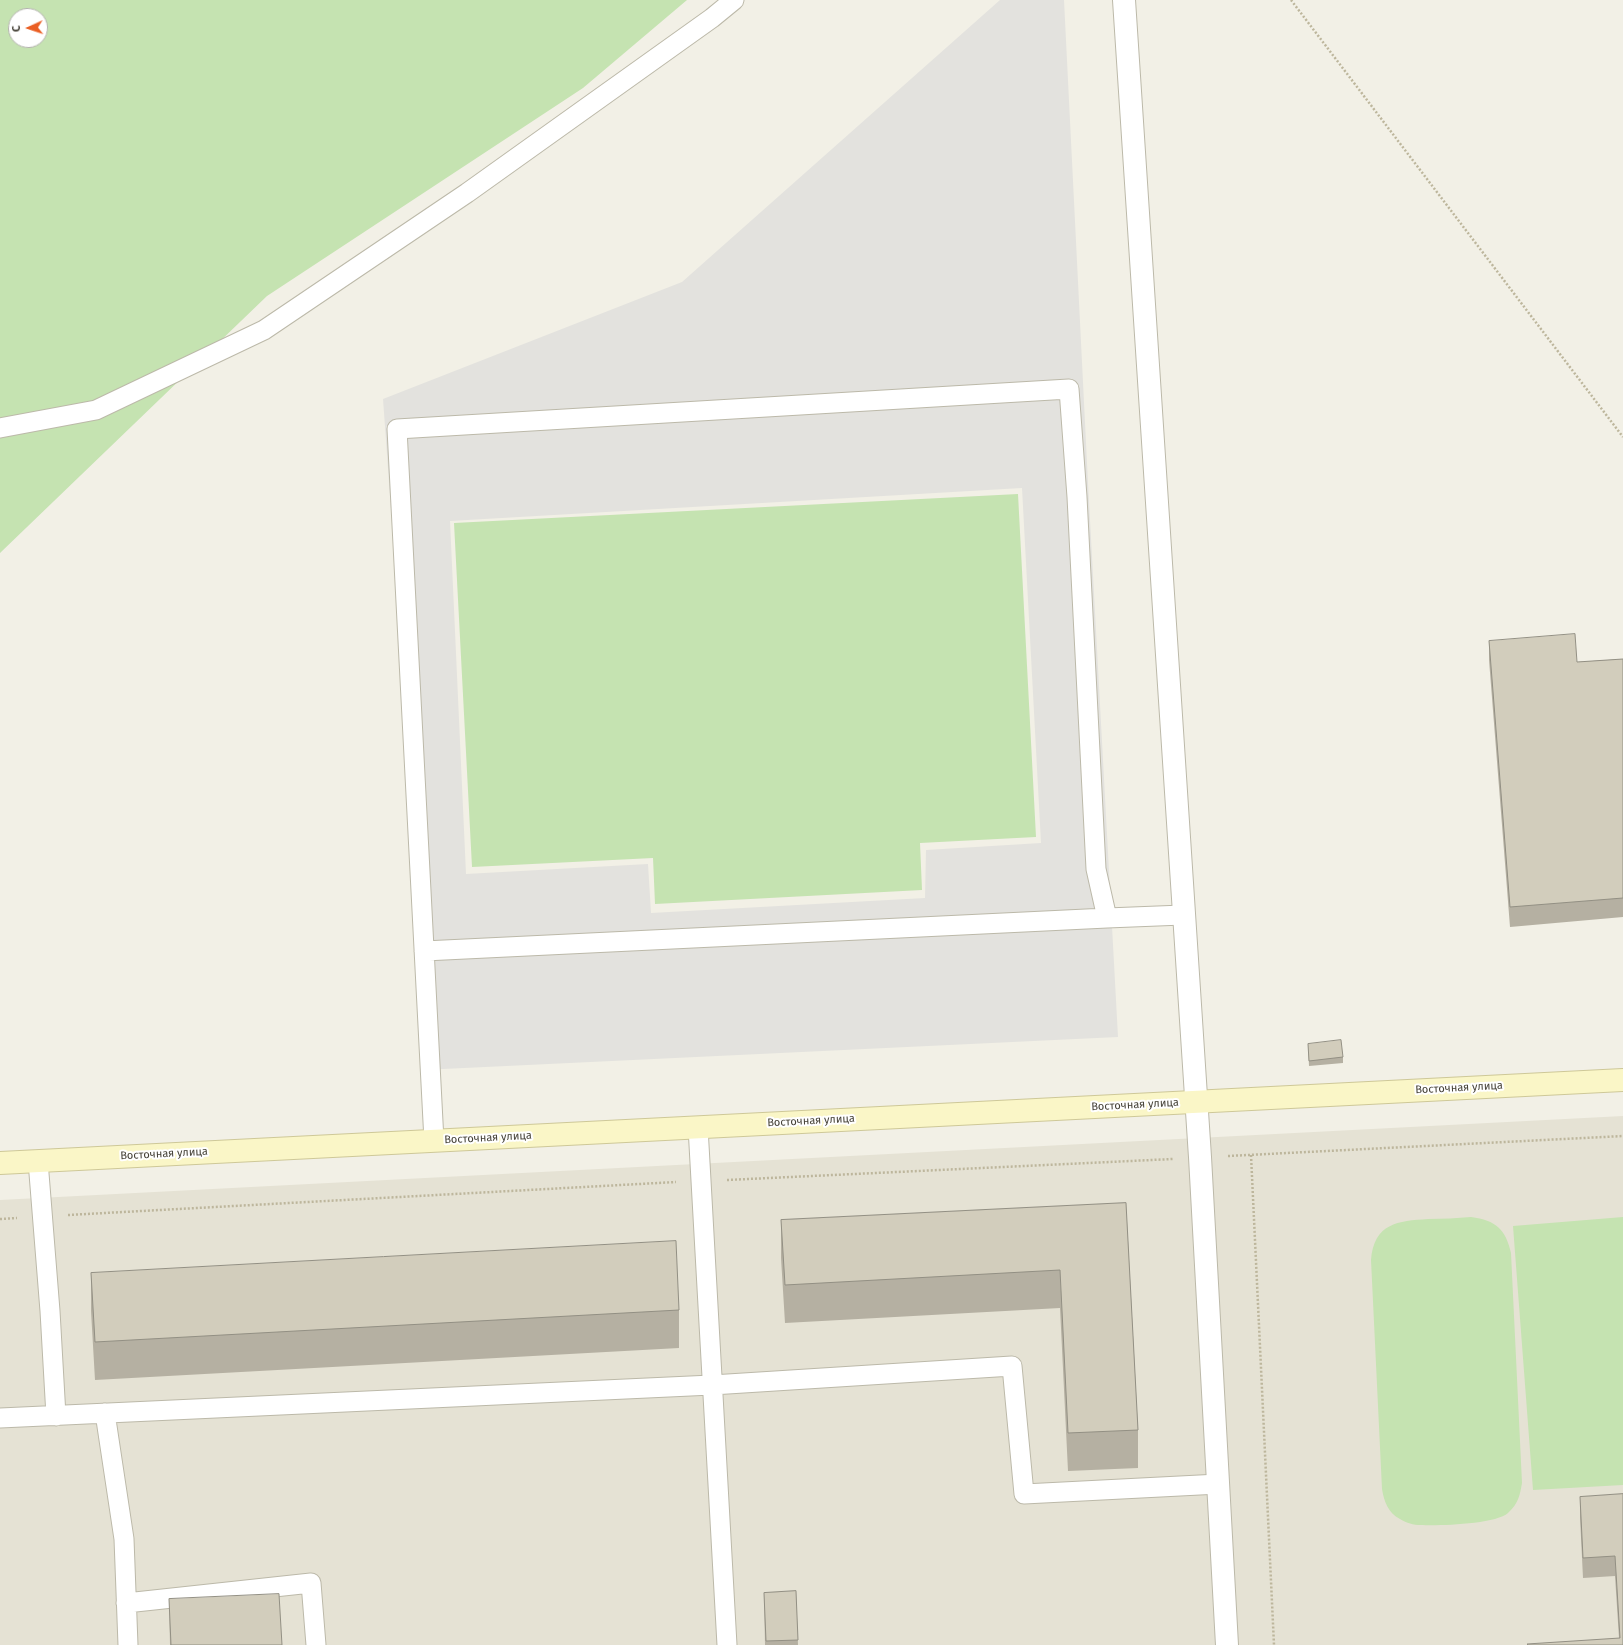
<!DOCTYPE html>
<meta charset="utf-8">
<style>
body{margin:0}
#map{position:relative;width:1623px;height:1645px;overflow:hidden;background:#f2f0e6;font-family:"Fira Sans",sans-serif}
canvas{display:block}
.north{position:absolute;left:8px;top:8px;width:40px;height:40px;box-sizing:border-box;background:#fff;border:1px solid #b4b3af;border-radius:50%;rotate:267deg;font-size:11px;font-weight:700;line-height:16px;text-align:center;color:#444036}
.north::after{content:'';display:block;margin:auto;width:14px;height:18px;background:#ea5f24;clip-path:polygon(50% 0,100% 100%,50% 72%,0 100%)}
</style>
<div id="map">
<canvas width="1623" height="1645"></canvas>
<div class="north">С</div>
</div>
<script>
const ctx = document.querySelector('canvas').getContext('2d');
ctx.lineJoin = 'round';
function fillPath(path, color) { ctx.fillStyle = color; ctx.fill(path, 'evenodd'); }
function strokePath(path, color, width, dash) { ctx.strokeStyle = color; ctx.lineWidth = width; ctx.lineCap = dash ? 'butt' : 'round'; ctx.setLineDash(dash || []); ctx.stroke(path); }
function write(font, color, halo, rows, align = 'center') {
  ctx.font = font + ' "Fira Sans",sans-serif'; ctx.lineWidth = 4; ctx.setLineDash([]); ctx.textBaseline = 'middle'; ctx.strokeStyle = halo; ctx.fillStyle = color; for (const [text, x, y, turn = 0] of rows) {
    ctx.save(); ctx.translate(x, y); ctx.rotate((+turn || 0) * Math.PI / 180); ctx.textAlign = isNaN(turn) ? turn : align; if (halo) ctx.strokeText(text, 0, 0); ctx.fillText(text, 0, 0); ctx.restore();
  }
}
fillPath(new Path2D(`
 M1623 1116V1645H0V1200Z`), '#e5e2d4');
fillPath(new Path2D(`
 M0 0H687L583 88 267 296 0 553ZM16 16H40V40H16Z
 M1018 494 1036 837 920 843 922 890 655 904 653 858 472 867 454 523Z
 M1471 1217C1496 1220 1506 1230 1511 1253L1522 1483C1520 1495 1518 1504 1508 1513 1496 1524 1439 1526 1421 1525 1413 1525 1407 1523 1400 1519 1388 1513 1384 1501 1382 1489L1371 1260C1374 1223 1398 1221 1428 1219 1443 1219 1457 1218 1471 1217Z
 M1623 1217V1485L1533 1490 1513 1226Z`), '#c5e3b1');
fillPath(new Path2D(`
 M1000 0H1064L1088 483 1118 1037 422 1070 392 524 383 399 682 282ZM1022 488 1041 843 926 850 925 898 651 913 648 864 466 874 450 521Z`), '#e3e2de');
const lane = new Path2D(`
 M0 428 96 410 264 330 467 193 712 18 734 0
 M424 951 1107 918
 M698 1127 727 1645
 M434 1141 397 429 1069 389 1077 497 1096 869 1107 918 1183 915
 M38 1161 50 1311 56 1416
 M105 1413 124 1539 128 1645
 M0 1418 712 1385 1012 1366 1024 1494 1219 1484
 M126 1603 311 1583 316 1645`);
const street = new Path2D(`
 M1124 0 1200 1157 1227 1645`);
const secondary = new Path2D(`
 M0 1163 1623 1080`);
strokePath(lane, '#bcb9a9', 21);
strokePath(street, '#bcb9a9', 24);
strokePath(secondary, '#cec898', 24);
strokePath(new Path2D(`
 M1291 0 1623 437
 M1251 1155 1274 1645
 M1228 1156 1623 1136
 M727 1180 1173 1159
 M68 1215 676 1182
 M0 1219 17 1218`), '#bdb69c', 2.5, [2, 2]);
strokePath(lane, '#fff', 19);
strokePath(street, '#fff', 22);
strokePath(secondary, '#faf6c7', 22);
fillPath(new Path2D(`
 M1489 641 1577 662 1623 659V917L1510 927 1489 660Z
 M1308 1044 1343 1057V1063L1309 1066Z
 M1126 1203 1138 1430V1468L1068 1471 1060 1308 785 1323 781 1258V1220Z
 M91 1273 679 1310V1348L95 1380 91 1311Z
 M1623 1494V1645L1619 1638 1615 1576 1583 1578 1580 1517V1497Z
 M796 1591 798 1645H765L764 1593Z
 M169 1599 282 1645H170Z`), '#b5b0a2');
const building = new Path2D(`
 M1575 634 1577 662 1623 659V898L1510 907 1489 641Z
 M1341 1040 1343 1057 1309 1061 1308 1044Z
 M1126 1203 1138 1430 1068 1433 1060 1270 785 1285 781 1220Z
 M676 1241 679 1310 95 1342 91 1273Z
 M1623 1494V1645H1528L1527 1644 1620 1638 1615 1556 1583 1558 1580 1497Z
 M796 1591 798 1640 766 1641 764 1593Z
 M279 1594 282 1645H171L169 1599Z`);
fillPath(building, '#d2cdbc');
strokePath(building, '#939084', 1);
write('11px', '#444036', '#fff', [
 ["Восточная улица",1459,1088,-3],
 ["Восточная улица",1135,1105,-3],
 ["Восточная улица",811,1121,-3],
 ["Восточная улица",488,1138,-3],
 ["Восточная улица",164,1154,-3]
]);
</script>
